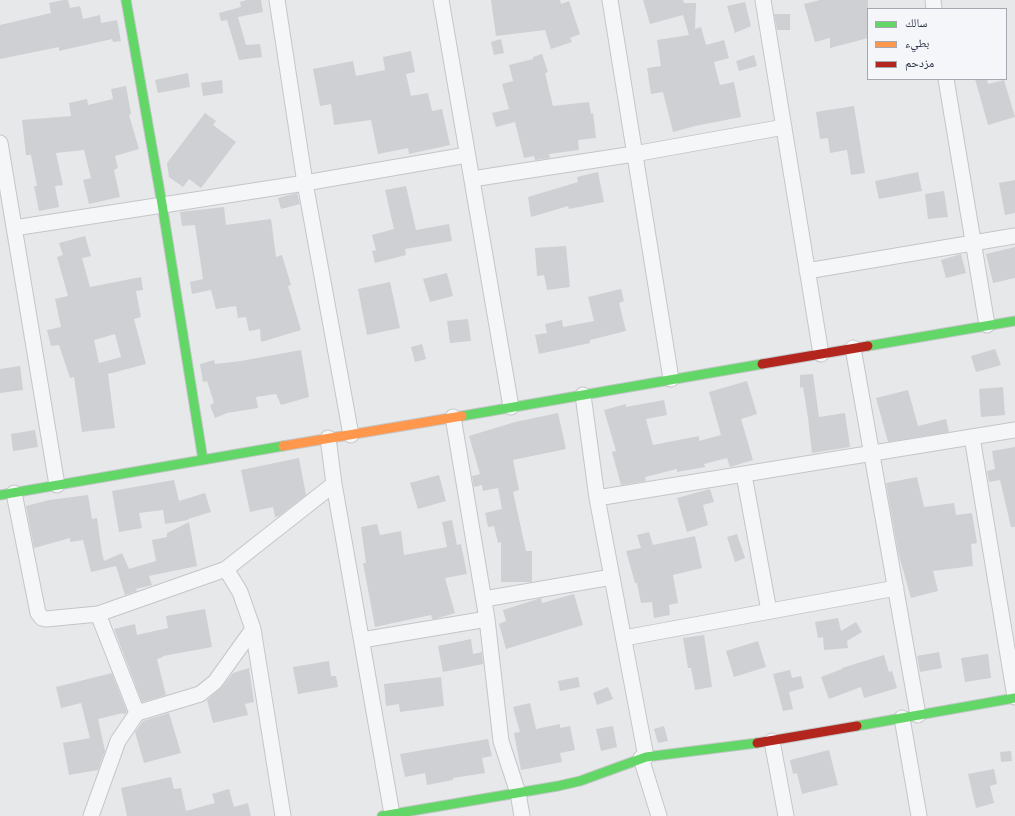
<!DOCTYPE html>
<meta charset="utf-8">
<style>
body{margin:0}
#map{position:relative;width:1015px;height:816px;overflow:hidden;background:#e6e8ea;font-family:"PT Sans","Noto Naskh Arabic",sans-serif}
canvas{display:block}
.legend{position:absolute;left:867px;top:8px;width:140px;height:72px;box-sizing:border-box;background:#f4f6f9;border:1px solid #a4a8b1;margin:0;padding:5px 7px;list-style:none;font-size:12px;color:#2b3445}
.legend li{display:flex;align-items:center;gap:8px;height:20px}
.legend b{width:20px;border:1px solid #a4a8b1}
</style>
<div id="map">
<canvas width="1015" height="816"></canvas>
<ul class="legend">
<li><b style="height:5px;background:#63d668"></b>سالك</li>
<li><b style="height:5px;background:#ff974d"></b>بطيء</li>
<li><b style="height:5px;background:#b3261e"></b>مزدحم</li>
</ul>
</div>
<script>
const ctx = document.querySelector('canvas').getContext('2d');
ctx.lineJoin = 'round';
function fillPath(path, color) { ctx.fillStyle = color; ctx.fill(path, 'evenodd'); }
function strokePath(path, color, width, dash) { ctx.strokeStyle = color; ctx.lineWidth = width; ctx.lineCap = dash ? 'butt' : 'round'; ctx.setLineDash(dash || []); ctx.stroke(path); }
fillPath(new Path2D(`
 M63 0H68L70 8 80 6 83 19 100 15 101 23 117 20 121 41 113 42 112 39 59 51V47L0 59V25L51 13 49 3Z
 M247 0H261L263 12 238 17 246 45 260 44 262 57 239 60 227 20 221 21 219 13 241 7 240 2Z
 M491 0H560L561 4 569 1 580 34 570 38 572 42 551 49 545 30 496 36Z
 M643 0H683L684 3H696L695 29 701 27 706 45 724 40 729 58 714 62 717 74 720 85 734 82 741 117 695 126 673 132 663 92 651 94 647 68 661 66 657 40 689 35 683 15 650 24Z
 M820 0H868V38L830 48V38L815 42 804 4Z
 M745 2 751 26 735 33 727 6Z
 M774 14H790V30H777Z
 M501 39 504 53 494 55 491 42Z
 M411 51 415 72 406 74 411 96 428 93 432 111 442 109 450 145 409 154 408 148 378 154 371 120 334 125 331 104 320 106 313 69 353 61 356 76 385 70 383 57Z
 M542 54 548 72 545 73 553 106 589 102 591 114 593 113 596 138 578 140 579 150 549 154 550 158 535 160 534 156 524 158 515 122 496 127 492 113 509 109 502 84 513 81 509 65 533 59V57Z
 M754 55 757 66 739 71 736 61Z
 M188 73 190 87 158 93 155 80Z
 M975 79H987L988 84 1004 80 1015 117 988 125Z
 M222 80 223 93 203 96 201 83Z
 M126 86 131 114 129 115 139 149 115 156 118 168 114 170 120 197 89 204 83 180 91 178 84 150 56 153 63 185 55 186 59 207 39 211 34 186H37L31 155H26L22 120 71 116 69 103 87 99 88 105 113 99 111 89Z
 M854 106 865 173 851 175 847 150 830 153 828 138 820 139 816 112Z
 M205 113 216 121 213 125 236 142 201 188 189 179 183 187 169 177 167 163Z
 M598 172 604 202 569 209 568 206 531 217 528 197 578 182 577 177Z
 M918 172 922 191 879 199 875 181Z
 M1015 180V213L1005 215 999 183Z
 M406 186 416 230 449 224 452 241 405 249 406 255 375 263 372 251 376 250 372 235 394 229 385 190Z
 M944 191 948 217 928 219 925 194Z
 M297 193 300 204 281 209 278 198Z
 M224 207 226 225 271 219 276 257 282 255 291 285 288 286 301 330 261 342 260 329 249 331 246 317 238 318 236 306 216 309 211 290 192 294 190 282 203 279 195 225 182 226 180 212Z
 M85 236 91 256 82 258 90 287 141 277 143 290 136 291 141 317 134 319 146 364 108 374 115 428 82 432 74 377 70 378 59 345 51 346 47 330 61 327 55 299 68 296 57 257 63 255 59 243ZM115 334 121 357 99 363 94 340Z
 M566 246 570 287 547 290 544 275 537 276 535 248Z
 M1015 247V278L993 283 986 254Z
 M961 254 966 273 946 278 941 260Z
 M447 273 453 296 430 302 423 279Z
 M390 282 400 328 367 335 358 289Z
 M621 289 624 301 619 303 626 331 590 340V343L539 354 535 335 547 333 545 324 562 320 563 327 594 321 588 297Z
 M468 319 471 341 450 343 447 321Z
 M422 344 426 359 415 362 411 347Z
 M995 349 1001 365 976 372 971 356Z
 M301 350 309 397 281 405 276 394 256 397 258 408 227 413 215 418 210 405 214 403 207 381 203 382 200 364 214 360 215 364 241 361Z
 M20 366 23 390 0 393V369Z
 M813 374 819 417 845 413 850 447 812 453 808 418 803 387 800 388V375Z
 M747 381 757 414 741 419 753 460 730 467 727 458 704 464 705 467 677 472V469L645 477 646 481 621 485 612 452 616 451 604 410 626 404V407L664 400 667 415 646 419 653 445 699 436V441L721 435 709 392Z
 M1003 387 1005 415 981 417 979 389Z
 M908 390 918 426 946 419 949 432 888 442 876 398Z
 M558 413 566 449 513 460 519 490 513 492 526 551H532V582H501V542L498 543 494 526 488 527 485 513 502 509 498 488 483 491 482 485 474 487 472 476 480 474 469 436 515 422Z
 M35 430 38 447 13 451 11 434Z
 M1015 447V527H1011L1000 480 989 482 987 471 995 469 992 451Z
 M299 458 306 495 279 516 275 517 273 507 250 512 241 470Z
 M439 475 446 501 418 509 410 483Z
 M917 477 924 507 954 503 956 515 972 513 977 543 971 544 973 566 933 571 938 591 911 598 898 552 886 483Z
 M174 480 179 501 205 493 211 512 188 519V520L165 524 163 510 139 513 142 528 119 532 112 491Z
 M710 489 714 502 703 505 708 525 687 532 677 498Z
 M88 495 92 519 97 518 102 553 104 561 122 553 129 569 156 561 152 540 167 537V533L189 522 197 566 149 576 152 585 136 589 137 591 125 595 116 566 91 572 83 540 70 542V538L34 548 26 506 49 500Z
 M452 520 457 545 461 544 467 574 445 578 455 613 435 619H432L431 615 375 627 363 563H366L361 527 377 524 380 535 401 531 404 555 447 547 442 522Z
 M649 532 653 545 695 536 702 568 673 575 678 603 669 605 670 615 654 618 652 602 641 603 637 583H635L626 551 641 548 637 535Z
 M737 534 745 558 735 562 727 537Z
 M574 594 583 625 506 649 499 624 506 621 503 610 541 598 542 603Z
 M205 609 212 647 163 656V657L157 659 166 695 142 702 114 629 135 624 137 635 168 628 166 616Z
 M838 618 841 631 856 622 862 632 847 641 848 648 824 650 823 637 818 638 815 622Z
 M704 635 712 687 695 690 691 668H688L683 638Z
 M471 639 473 654 482 652 483 664 443 672 438 646Z
 M758 641 766 667 734 677 726 651Z
 M939 652 942 668 920 672 917 656Z
 M988 654 991 678 965 682 961 658Z
 M884 655 889 672 892 671 897 688 864 698 861 687 829 699 821 677 842 669V668Z
 M329 661 331 676H336L338 687 298 694 293 667Z
 M249 668 254 702 245 704 248 715 213 723 207 700 222 687 233 673Z
 M790 670 792 678 801 676 804 688 789 692 793 709 783 711 773 674Z
 M112 673 127 712 124 715 123 713 98 719 105 751 98 770 69 775 63 743 90 738 81 703 61 708 56 687Z
 M441 677 444 706 400 712 399 704 386 706 384 684Z
 M578 677 580 687 560 691 558 681Z
 M608 687 613 699 597 705 593 693Z
 M530 703 536 729 560 724V728L570 726 575 750 560 753 562 762 521 770 514 733 520 732 513 707Z
 M169 713 181 753 144 763 135 732 143 721Z
 M613 726 617 747 601 751 596 729Z
 M664 726 668 741 658 743 654 729Z
 M488 739 492 756 482 758 485 773 453 778V780L427 785 425 773 405 777 400 754Z
 M829 750 838 785 802 794 797 773 793 774 790 760Z
 M1011 751 1012 761 1001 762 1000 752Z
 M994 769 997 784 990 786 994 803 976 808 968 774Z
 M171 777 174 789 181 788 186 811 215 803 212 794 229 789 234 807 248 803 251 816H127L121 788Z`), '#ced0d3');
const street = new Path2D(`
 M277 0 305 183 351 435
 M441 0 511 407
 M610 0 671 379
 M763 0 821 354
 M933 0 934 9
 M946 79 987 325
 M0 143 57 485
 M472 179 634 154 784 127
 M14 228 305 183 467 155
 M807 271 1015 236
 M853 348 918 715
 M583 395 597 498 646 757
 M453 417 487 619 501 741 518 793 522 816
 M972 437 1015 697
 M328 438 334 484 392 814
 M744 475 769 611
 M14 493 38 613 42 618 46 619 98 614 226 569 334 484
 M597 498 1015 430
 M226 569 240 592 253 629 283 816
 M484 599 612 577
 M98 614 137 713
 M624 638 896 588
 M362 640 487 619
 M902 718 919 816
 M772 741 786 816
 M641 758 659 816
 M91 816 118 741 137 713 200 694 215 682 253 629`);
const fast = new Path2D(`
 M126 0 162 204 203 460
 M868 346 1015 321
 M462 416 762 364
 M0 495 283 446
 M857 726 1015 698
 M382 816 558 786 580 781 646 757 757 743`);
const slow = new Path2D(`
 M283 446 462 416`);
const jam = new Path2D(`
 M762 364 868 346
 M757 743 857 726`);
strokePath(street, '#c4c6c8', 17);
strokePath(fast, '#c4c6c8', 11);
strokePath(slow, '#c4c6c8', 11);
strokePath(jam, '#c4c6c8', 11);
strokePath(street, '#f5f6f7', 15);
strokePath(fast, '#63d668', 9);
strokePath(slow, '#ff974d', 9);
strokePath(jam, '#b3261e', 9);
</script>
